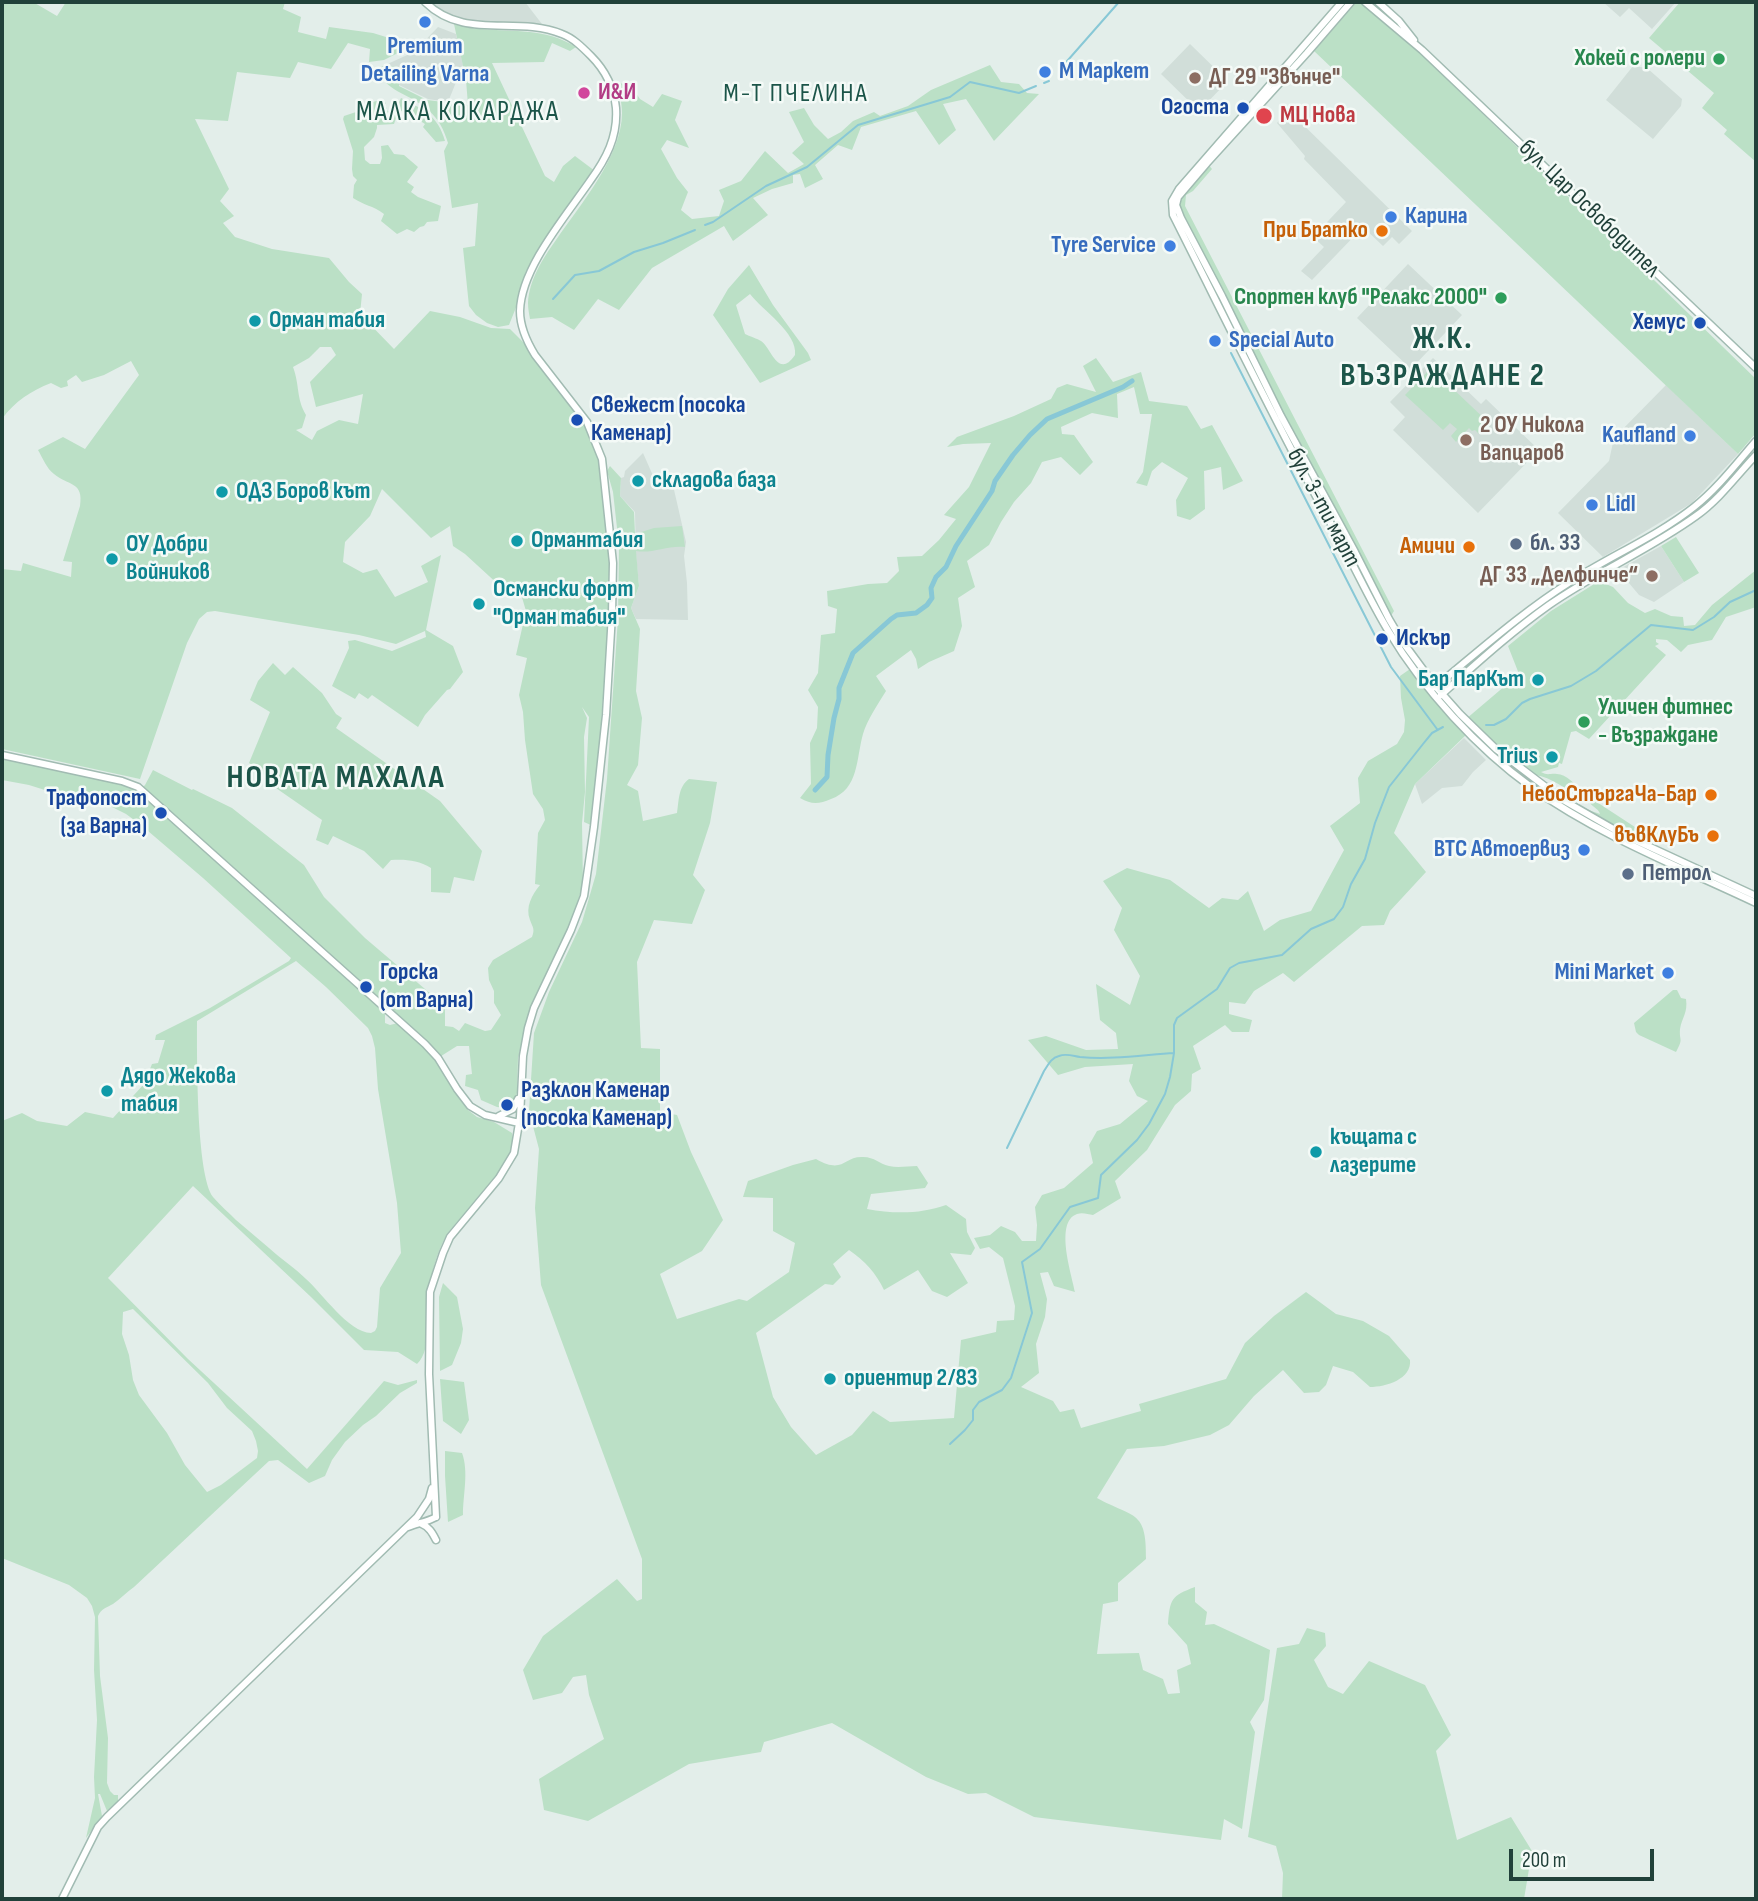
<!DOCTYPE html>
<meta charset="utf-8">
<style>
body{margin:0}
#map{position:relative;width:1758px;height:1901px;overflow:hidden;background:#e3eeea;font-family:"Sofia Sans Condensed",sans-serif}
canvas{display:block}
.frame{position:absolute;inset:0;border:4px solid #21413a;pointer-events:none}
.scale{position:absolute;left:1509px;top:1849px;width:145px;height:32px;box-sizing:border-box;border:4px solid #21413a;border-top:0;padding-left:9px;font-size:21px;line-height:24px;white-space:nowrap;color:#21413a;-webkit-text-stroke:5px #f4faf7;paint-order:stroke}
</style>
<div id="map">
<canvas width="1758" height="1901"></canvas>
<div class="frame"></div>
<div class="scale">200 m</div>
</div>
<script>
const ctx = document.querySelector('canvas').getContext('2d');
ctx.lineJoin = 'round';
function fillPath(path, color) { ctx.fillStyle = color; ctx.fill(path, 'evenodd'); }
function strokePath(path, color, width, dash) { ctx.strokeStyle = color; ctx.lineWidth = width; ctx.lineCap = dash ? 'butt' : 'round'; ctx.setLineDash(dash || []); ctx.stroke(path); }
function write(font, color, halo, rows, align = 'center') {
  ctx.font = font + ' "Sofia Sans Condensed",sans-serif'; ctx.lineWidth = 5; ctx.setLineDash([]); ctx.textBaseline = 'middle'; ctx.strokeStyle = halo; ctx.fillStyle = color; for (const [text, x, y, turn = 0] of rows) {
    ctx.save(); ctx.translate(x, y); ctx.rotate((+turn || 0) * Math.PI / 180); ctx.textAlign = isNaN(turn) ? turn : align; if (halo) ctx.strokeText(text, 0, 0); ctx.fillText(text, 0, 0); ctx.restore();
  }
}
fillPath(new Path2D(`
 M428 2H525L542 24 469 21 453 17 440 11Z
 M1603 2H1676L1652 29 1629 8 1620 17Z
 M438 27 456 34 463 65 448 102 428 99 399 85V67L383 66 414 52Z
 M1190 44 1228 81 1199 111 1161 74Z
 M1633 66 1647 68 1682 99 1681 106 1653 139 1606 100Z
 M1287 109 1412 231 1399 244 1392 237 1383 246 1363 227 1312 280 1301 271 1324 247 1313 237 1346 202 1304 159 1305 156 1277 123 1280 119 1279 118Z
 M1408 264 1462 315 1411 369 1357 318Z
 M1433 358 1481 404 1486 399 1539 450 1478 513 1393 430 1405 417 1390 402Z
 M1666 385 1738 454 1692 503 1603 557 1558 513 1609 461 1614 438Z
 M643 453 658 487 672 481 686 542 684 556 687 583 688 620 636 619 631 608 639 586 636 555 635 512 620 496 621 478 624 477 625 471Z
 M1661 546 1684 582 1654 602 1639 595 1618 570Z
 M1464 738 1486 760 1473 772 1462 786 1442 788 1422 804 1415 784Z`), '#d1ded9');
fillPath(new Path2D(`
 M2 2H33L57 16 66 2H285L283 9 301 17 298 32 326 39 329 27 373 33 386 37 400 52 384 60 369 62 370 49 348 43 331 69 298 62 290 78 237 72 228 121 195 119 229 189 220 201 234 216 223 223 235 237 272 249 329 258 349 282 362 294 360 314 394 349 430 311 460 317 491 328 510 329 526 345 587 428 599 460 609 535 610 608 593 826 584 822 589 717 582 707 587 718 584 737 585 792 582 823 583 885 571 922 532 1006 518 1058 517 1093 513 1103 505 1108 497 1107 481 1100 478 1090 465 1086 466 1075 472 1074 469 1046H457L438 1058 425 1044 150 799 160 809 158 813 161 816 164 813 184 830 385 1013V1023L390 1025 398 1023 439 1062 468 1110 477 1117 494 1122 512 1133C520 1169 461 1210 444 1240 439 1249 432 1270 431 1281 428 1302 433 1350 417 1364L398 1352 364 1350 311 1297 193 1186 108 1278 188 1359 307 1469 384 1381 398 1385 417 1380V1383L400 1393 376 1416 363 1425 345 1442 332 1460 325 1476 309 1483 278 1460 269 1461 134 1587C127 1592 120 1599 113 1604 106 1608 102 1608 98 1616L100 1676 108 1738 107 1783 110 1791 114 1795H118V1801L107 1811 100 1794H98L102 1816 86 1838 95 1798 94 1777 97 1720 94 1670 95 1617 92 1606 87 1598 69 1585 2 1558V1121L22 1113 37 1121 67 1126 85 1112 113 1118 144 1084 152 1064 158 1063 165 1040H155L156 1035 210 1008 289 961 291 958 203 878 141 825 126 814 110 806 94 801 67 797 29 785 2 780V759L125 785 147 796 140 790 145 785 153 770 192 790 193 789 232 808 304 865 324 897 365 938 445 1006V1026L453 1027 459 1031 465 1023 485 1031 491 1030 501 1015 494 1003V991L489 980 488 968 493 960 532 937C535 929 533 928 530 920 525 907 532 895 540 885L535 884 538 833 545 820 543 809 533 794 525 740 523 712 519 695 527 658 516 655 526 611 521 594 513 598 465 554 453 546 450 526 431 538 382 489 370 516 345 542 343 562 363 573 377 569 395 597 428 582 421 566 441 555 426 630 453 646 463 672 450 689 447 690 425 715 418 727 372 695 368 699 359 693 355 699 332 686 349 648 348 641 355 640 392 651 426 637 425 631 396 644 359 635 215 611 207 612 199 619 187 643 140 779 2 749V569L21 571 23 563 71 577 72 562 63 561 80 506C84 481 68 486 54 474 47 469 42 457 38 450L63 437 85 449 139 375 131 361 104 375 82 382 76 375 67 381 68 386 61 388 51 383C31 391 15 401 2 419ZM320 347H331L336 355 310 382 316 407 363 394 358 424 339 420 317 431 312 440 296 430 302 428 306 415C296 398 300 386 293 367L309 358ZM296 961 326 987 368 1028 372 1036 375 1048 378 1089 397 1203 401 1253 380 1288 377 1327 375 1331 371 1333C348 1332 323 1294 306 1279 295 1268 281 1259 269 1248 258 1239 247 1229 236 1220 229 1213 220 1205 213 1197 196 1174 197 1054 197 1021ZM133 1309 208 1383 227 1408 252 1431 256 1441 258 1451 257 1458 221 1485 207 1492 185 1465 167 1433 139 1395 133 1380 129 1355 122 1334 123 1312Z
 M1680 2H1756V162L1724 134 1727 130 1702 108 1714 93 1649 38Z
 M1362 3 1416 49 1756 379V433L1738 454 1314 51 1355 4Z
 M454 24C463 26 472 29 481 29 514 32 546 28 576 47L570 51 552 43 544 62 492 63 545 176 554 182 563 166 575 156 595 171 526 271 519 300 509 325 498 327 487 323 476 315 469 306 463 248 475 246 478 203 452 208 444 151 448 143C444 130 439 119 428 110 410 93 391 95 376 70L383 66 399 67V86L427 100 468 105 466 80Z
 M990 65 1001 82 1019 84 1027 93 1039 94 994 141 966 99 943 104 956 130 939 145 916 111 861 127 852 150 838 145 815 165 823 179 805 188 800 174 793 175V183L772 189 753 198 768 215 733 241 724 226 652 268 619 310 598 299 574 330 552 317 530 319C529 314 528 308 528 303 529 280 543 258 556 240 580 205 622 156 622 113 622 102 619 92 616 82L631 86 640 99 653 107 662 94 682 101 675 120 689 148 667 140 661 149 677 178 688 192 681 210 692 219 719 216 724 201 719 190 741 181 765 151 788 173 804 164 792 153 804 142 789 112 804 108 814 125 828 139 841 132 853 121 874 112 880 116 908 106 931 90Z
 M401 98C422 109 438 115 445 141L436 142 423 127 425 124 411 115 396 109Z
 M380 100 386 103 384 106 387 108 386 110 397 115 394 124 377 125V128L374 137 364 147 365 160 370 164H380L382 158 381 146 388 145 394 154 404 155 418 167 407 182 414 187 411 192 418 197 441 206 438 221 427 222 424 226 420 227 414 232 407 229 397 234 381 221 384 214C372 205 365 206 353 198L354 185 357 180 353 176 352 169 353 151 343 119 344 116 356 112 359 122 363 119V113H367L371 109 369 103Z
 M1207 163 1212 169 1193 191 1186 195 1185 206 1394 611 1389 619 1181 218 1177 201Z
 M749 265 773 305 808 353 811 360 760 383 713 315 728 289ZM750 294C762 310 798 333 795 355 778 380 771 347 761 341 758 339 749 336 745 334L736 305Z
 M1096 358 1113 382 1141 372 1149 401 1187 406 1201 429 1212 425 1243 481 1223 490 1221 467 1204 471 1205 509 1190 520 1177 516 1176 500 1188 478 1162 462 1152 471 1147 486 1136 483 1143 472 1152 414H1140L1134 387 1117 394 1118 418 1092 413 1061 427 1062 434 1074 435 1093 462 1080 475 1061 457 1042 462 1031 483 1014 502 1001 522 989 545 967 561 975 587 958 598 962 626 954 651 929 662 918 669 916 659 911 650 876 676 886 691C878 704 867 720 863 734 856 759 859 789 831 799 819 804 812 805 800 798L811 784 810 743 817 728 818 707 808 690 818 673 821 635 835 633 837 609 828 606 827 591 868 584 887 583 899 571 897 557 922 556 939 540 956 519 944 515 969 487 991 443 963 444 947 447 957 437 1014 416 1051 399 1057 388 1067 384 1096 392 1083 366Z
 M1431 368 1489 423 1479 434 1475 430 1472 431 1469 428 1456 442 1451 436 1457 429 1450 423 1443 430 1405 395Z
 M610 466 621 478 620 496 634 512 635 534 654 528 682 526 685 547C668 545 652 554 636 551L639 586 631 608 640 629 636 691 642 718 638 765 627 785 638 791 643 821 677 813C679 801 678 787 689 779L717 782 710 823 693 875 705 890 692 924 654 920 637 962 641 1048 660 1049V1112L677 1115 691 1152 723 1220 702 1251 660 1274 677 1319 739 1299 747 1301 789 1272 795 1243 773 1231V1198L743 1197 748 1181 793 1165 816 1159C844 1175 843 1156 863 1157 875 1157 879 1164 889 1166 898 1168 908 1166 917 1166L928 1183 925 1188 871 1194 867 1209C894 1214 921 1214 946 1205L966 1219 967 1232 975 1248 971 1255 950 1253 968 1283 947 1297 932 1291 918 1270 884 1290C876 1273 865 1261 849 1250L833 1264 841 1277 833 1285 825 1284 756 1333 773 1397 791 1427 816 1455 852 1435 873 1411 890 1422 954 1418 961 1340 996 1332 997 1321 1014 1320 1015 1306 1003 1258 989 1247 980 1249 974 1238 990 1235 1001 1226 1015 1232 1022 1241H1036L1037 1225 1035 1207 1042 1195 1064 1188 1093 1163 1089 1145 1097 1131 1120 1124 1148 1101 1137 1096 1129 1081 1133 1064 1085 1067 1058 1075 1028 1040 1046 1036 1086 1050 1118 1049 1116 1033 1100 1020 1096 984 1130 1005 1140 976 1114 930 1122 908 1103 881 1127 868 1170 880 1209 908 1222 898 1238 900 1248 891 1264 931 1280 920 1311 911 1344 850 1330 826 1360 803 1358 778 1368 761 1397 744 1404 732 1405 720 1401 698 1400 676 1410 669 1466 735 1415 784 1394 833 1426 872 1390 911 1384 925 1362 926 1294 982 1283 973 1254 991 1245 1004 1229 1002V1014L1252 1020 1249 1032H1232L1225 1025 1193 1046 1201 1069 1192 1074 1191 1091 1175 1105 1147 1150 1115 1181 1121 1198 1093 1215C1088 1214 1082 1212 1077 1214 1054 1222 1072 1275 1075 1292L1054 1286 1048 1272 1040 1273 1047 1299 1045 1317 1036 1344 1039 1373 1021 1387 1053 1401 1060 1412 1074 1409 1081 1428 1141 1411 1139 1404 1226 1379 1245 1343 1274 1316 1306 1292 1336 1314 1363 1321 1389 1336 1410 1360C1412 1379 1386 1387 1370 1387L1353 1372 1333 1366 1326 1385 1319 1392 1304 1393 1283 1370 1254 1396 1229 1425 1210 1435 1164 1446 1127 1449 1097 1498C1133 1518 1147 1509 1146 1559L1118 1583V1601L1103 1604 1097 1654 1139 1653 1143 1670 1163 1679 1168 1694 1180 1693 1177 1670 1191 1664 1187 1645 1168 1624C1170 1599 1171 1596 1195 1587V1602L1207 1612 1205 1625 1214 1624 1270 1650 1264 1700 1250 1722 1255 1732 1242 1829 1224 1819 1221 1840 1034 1817 986 1793 968 1794 926 1777 832 1723 764 1742 761 1752 689 1764 588 1821 544 1810 539 1779 604 1739 589 1695 586 1675 573 1677 562 1693 533 1700 523 1670 543 1636 617 1579 637 1601 642 1599V1559L541 1285 535 1208 539 1149 529 1111 534 1033 549 992 582 922 596 874 607 779 618 618 619 546 613 492 607 471Z
 M1676 537 1699 573 1684 582 1661 546Z
 M1756 570V607L1726 617 1712 640 1688 645 1681 652 1667 640 1656 639V642L1659 644 1655 646 1666 655 1589 739 1576 731 1571 732 1562 764 1559 763 1558 767 1541 772C1548 776 1550 773 1557 774 1566 774 1576 785 1581 790V796C1565 790 1552 777 1535 775 1553 790 1577 807 1600 814 1599 808 1589 806 1587 798L1589 797 1638 829 1635 836C1622 833 1608 824 1596 817 1548 790 1506 756 1466 719L1519 674 1508 646 1551 611 1599 581H1604L1606 584 1613 587 1628 603 1645 613 1655 609 1671 616 1683 617 1684 626 1695 625 1712 605Z
 M273 663 285 675 293 667 322 693 336 714 342 718 336 728 440 801 482 851 474 881 454 877 450 893 431 892V868C418 860 405 859 391 860L383 869 364 851 333 836 328 845 316 840 322 820 273 786 259 769 249 763 270 712 250 700 258 681Z
 M1673 990H1677L1681 998 1686 999C1688 1013 1682 1017 1680 1029 1679 1042 1684 1037 1676 1052L1639 1035 1636 1032 1634 1023Z
 M443 1283 457 1297 463 1329 461 1343 452 1365 440 1371 439 1297Z
 M440 1379 464 1382 469 1420 461 1434 443 1421Z
 M445 1451 462 1453C469 1472 463 1495 463 1515L448 1522 445 1476Z
 M1307 1628 1325 1633 1326 1646 1314 1660 1328 1687 1343 1694 1369 1661 1425 1685 1451 1735 1436 1751 1457 1840 1511 1817 1532 1851 1524 1899H1282L1283 1873 1276 1846 1248 1837 1277 1648 1299 1644Z`), '#bbe0c6');
strokePath(new Path2D(`
 M1061 68 1119 2
 M1044 83 1049 81
 M705 225 713 222 766 186 807 167 858 125 950 97 970 82 1019 93 1036 86
 M553 299 575 275 599 271 634 252 663 243 695 230
 M1231 353 1391 667 1437 729
 M1486 725H1494L1506 719 1522 703 1530 699 1571 686 1596 671 1651 625 1693 630 1714 617 1730 602 1756 590
 M1007 1148 1044 1071C1048 1065 1051 1058 1059 1056 1066 1053 1073 1056 1080 1057 1111 1060 1143 1055 1174 1053
 M950 1444 965 1430 973 1420V1410L979 1402 1002 1390 1011 1378 1032 1313 1022 1262 1040 1249 1070 1207 1098 1198 1101 1175 1137 1140 1149 1124 1165 1094 1170 1077 1174 1053V1025L1177 1018 1217 989 1230 968 1239 963 1282 955 1311 929 1334 919 1343 907 1351 884 1365 859 1375 823 1389 787 1423 744 1432 733 1443 727`), '#88c8d6', 2);
strokePath(new Path2D(`
 M815 790 827 777 828 755 834 718 839 699V688L853 653 891 619 897 615 916 613 927 605 932 598 931 588 936 577 946 567 956 546 992 491 995 481 1013 455 1030 435 1047 419 1123 387 1132 381`), '#88c8d6', 5);
const secondary = new Path2D(`
 M425 2C465 41 515 15 562 34 573 38 582 47 591 56 605 70 614 88 616 108 618 137 606 159 590 181 566 216 521 268 520 311 520 327 527 342 535 355L587 422 602 459 613 563 612 614 606 715 594 827 584 896 571 930 534 1008 528 1028 523 1056 520 1117 514 1153 499 1178 450 1237 443 1253 430 1292 429 1374 436 1517
 M1342 2 1179 189 1172 201 1173 215C1227 322 1279 430 1337 535 1355 567 1370 601 1389 632 1423 689 1478 749 1531 787 1600 836 1680 867 1756 903
 M1351 2 1307 53 1207 163 1178 197 1176 205 1181 218 1222 296 1281 416 1355 552 1389 619 1402 641 1436 687 1460 714 1496 749 1563 800 1622 834 1756 896
 M1365 2 1422 50 1756 368
 M1378 2 1399 21 1414 40
 M1435 687C1479 651 1521 613 1570 582 1610 556 1656 537 1694 507 1717 489 1736 464 1756 441
 M1441 695C1476 664 1511 632 1549 605 1596 572 1649 550 1696 516 1719 500 1737 475 1756 455
 M2 755 122 781 138 787 425 1044 438 1058 457 1089 470 1106 485 1115 519 1123
 M499 1116 513 1109 518 1099
 M420 1523C429 1527 432 1532 436 1540
 M408 1527C418 1523 427 1522 436 1517
 M62 1899 98 1827 107 1817 417 1517 429 1499 432 1488`);
strokePath(secondary, '#a1bbb2', 9);
strokePath(secondary, '#fff', 6);
for (const [x, y, r, color] of [
 [425,22,7,"#3f7fe0"],
 [1719,59,7,"#2e9e5b"],
 [1045,72,7,"#3f7fe0"],
 [1195,78,7,"#8d6e63"],
 [584,93,7,"#d1479c"],
 [1243,108,7,"#1a4fb4"],
 [1264,116,9,"#e0444e"],
 [1391,217,7,"#3f7fe0"],
 [1382,231,7,"#e8710a"],
 [1170,246,7,"#3f7fe0"],
 [1501,298,7,"#2e9e5b"],
 [255,321,7,"#0f9aa8"],
 [1700,323,7,"#1a4fb4"],
 [1215,341,7,"#3f7fe0"],
 [577,420,7,"#1a4fb4"],
 [1690,436,7,"#3f7fe0"],
 [1466,440,7,"#8d6e63"],
 [638,481,7,"#0f9aa8"],
 [222,492,7,"#0f9aa8"],
 [1592,505,7,"#3f7fe0"],
 [517,541,7,"#0f9aa8"],
 [1516,544,7,"#5c6f8a"],
 [1469,547,7,"#e8710a"],
 [112,559,7,"#0f9aa8"],
 [1652,576,7,"#8d6e63"],
 [479,604,7,"#0f9aa8"],
 [1382,639,7,"#1a4fb4"],
 [1538,680,7,"#0f9aa8"],
 [1584,722,7,"#2e9e5b"],
 [1552,757,7,"#0f9aa8"],
 [1711,795,7,"#e8710a"],
 [161,813,7,"#1a4fb4"],
 [1713,836,7,"#e8710a"],
 [1584,850,7,"#3f7fe0"],
 [1628,874,7,"#5c6f8a"],
 [1668,973,7,"#3f7fe0"],
 [366,987,7,"#1a4fb4"],
 [107,1091,7,"#0f9aa8"],
 [507,1105,7,"#1a4fb4"],
 [1316,1152,7,"#0f9aa8"],
 [830,1379,7,"#0f9aa8"]
]) { const dot = new Path2D(); dot.arc(x, y, r, 0, 2 * Math.PI); ctx.fillStyle = color; ctx.fill(dot); strokePath(dot, '#f4faf7', 2.5); }
write('bold 24px', '#366cbe', '#f4faf7', [
 ["Premium",425,47,"center"],
 ["Detailing Varna",425,75,"center"],
 ["М Маркет",1059,72],
 ["Карина",1405,217],
 ["Tyre Service",1156,246,"right"],
 ["Special Auto",1229,341],
 ["Kaufland",1676,436,"right"],
 ["Lidl",1606,505],
 ["ВТС Автоервиз",1570,850,"right"],
 ["Mini Market",1654,973,"right"]
], 'left');
write('bold 24px', '#27864d', '#f4faf7', [
 ["Хокей с ролери",1705,59],
 ["Спортен клуб \"Релакс 2000\"",1487,298],
 ["Уличен фитнес",1598,708,"left"],
 ["- Възраждане",1598,736,"left"]
], 'right');
write('bold 24px', '#785e54', '#f4faf7', [
 ["ДГ 29 \"Звънче\"",1209,78],
 ["2 ОУ Никола",1480,426],
 ["Вапцаров",1480,454],
 ["ДГ 33 „Делфинче“",1638,576,"right"]
], 'left');
write('bold 24px', '#b23c85', '#f4faf7', [
 ["И&И",598,93]
], 'left');
write('bold 24px', '#164399', '#f4faf7', [
 ["Огоста",1229,108,"right"],
 ["Хемус",1686,323,"right"],
 ["Свежест (посока",591,406],
 ["Каменар)",591,434],
 ["Искър",1396,639],
 ["Трафопост",147,799,"right"],
 ["(за Варна)",147,827,"right"],
 ["Горска",380,973],
 ["(от Варна)",380,1001],
 ["Разклон Каменар",521,1091],
 ["(посока Каменар)",521,1119]
], 'left');
write('bold 24px', '#be3a42', '#f4faf7', [
 ["МЦ Нова",1280,116]
], 'left');
write('24px', '#21413a', '#f4faf7', [
 ["бул. Цар Освободител",1589,209,44],
 ["бул. 3-ти март",1323,508,62]
]);
write('bold 24px', '#c56008', '#f4faf7', [
 ["При Братко",1368,231],
 ["Амичи",1455,547],
 ["НебоСтъргаЧа-Бар",1697,795],
 ["въвКлуБъ",1699,836]
], 'right');
write('bold 24px', '#0d838f', '#f4faf7', [
 ["Орман табия",269,321],
 ["складова база",652,481],
 ["ОДЗ Боров кът",236,492],
 ["Ормантабия",531,541],
 ["ОУ Добри",126,545],
 ["Войников",126,573],
 ["Османски форт",493,590],
 ["\"Орман табия\"",493,618],
 ["Бар ПарКът",1524,680,"right"],
 ["Trius",1538,757,"right"],
 ["Дядо Жекова",121,1077],
 ["табия",121,1105],
 ["къщата с",1330,1138],
 ["лазерите",1330,1166],
 ["ориентир 2/83",844,1379]
], 'left');
write('bold 24px', '#4e5e75', '#f4faf7', [
 ["бл. 33",1530,544],
 ["Петрол",1642,874]
], 'left');
ctx.letterSpacing = '2px';
write('26px', '#1c5549', '#f4faf7', [
 ["М-Т ПЧЕЛИНА",796,94]
]);
ctx.letterSpacing = '0px';
ctx.letterSpacing = '2px';
write('28px', '#1c5549', '#f4faf7', [
 ["МАЛКА КОКАРДЖА",458,113]
]);
ctx.letterSpacing = '0px';
ctx.letterSpacing = '2px';
write('bold 32px', '#1c5549', '#f4faf7', [
 ["Ж.К.",1443,340],
 ["ВЪЗРАЖДАНЕ 2",1443,377],
 ["НОВАТА МАХАЛА",336,779]
]);
ctx.letterSpacing = '0px';
</script>
